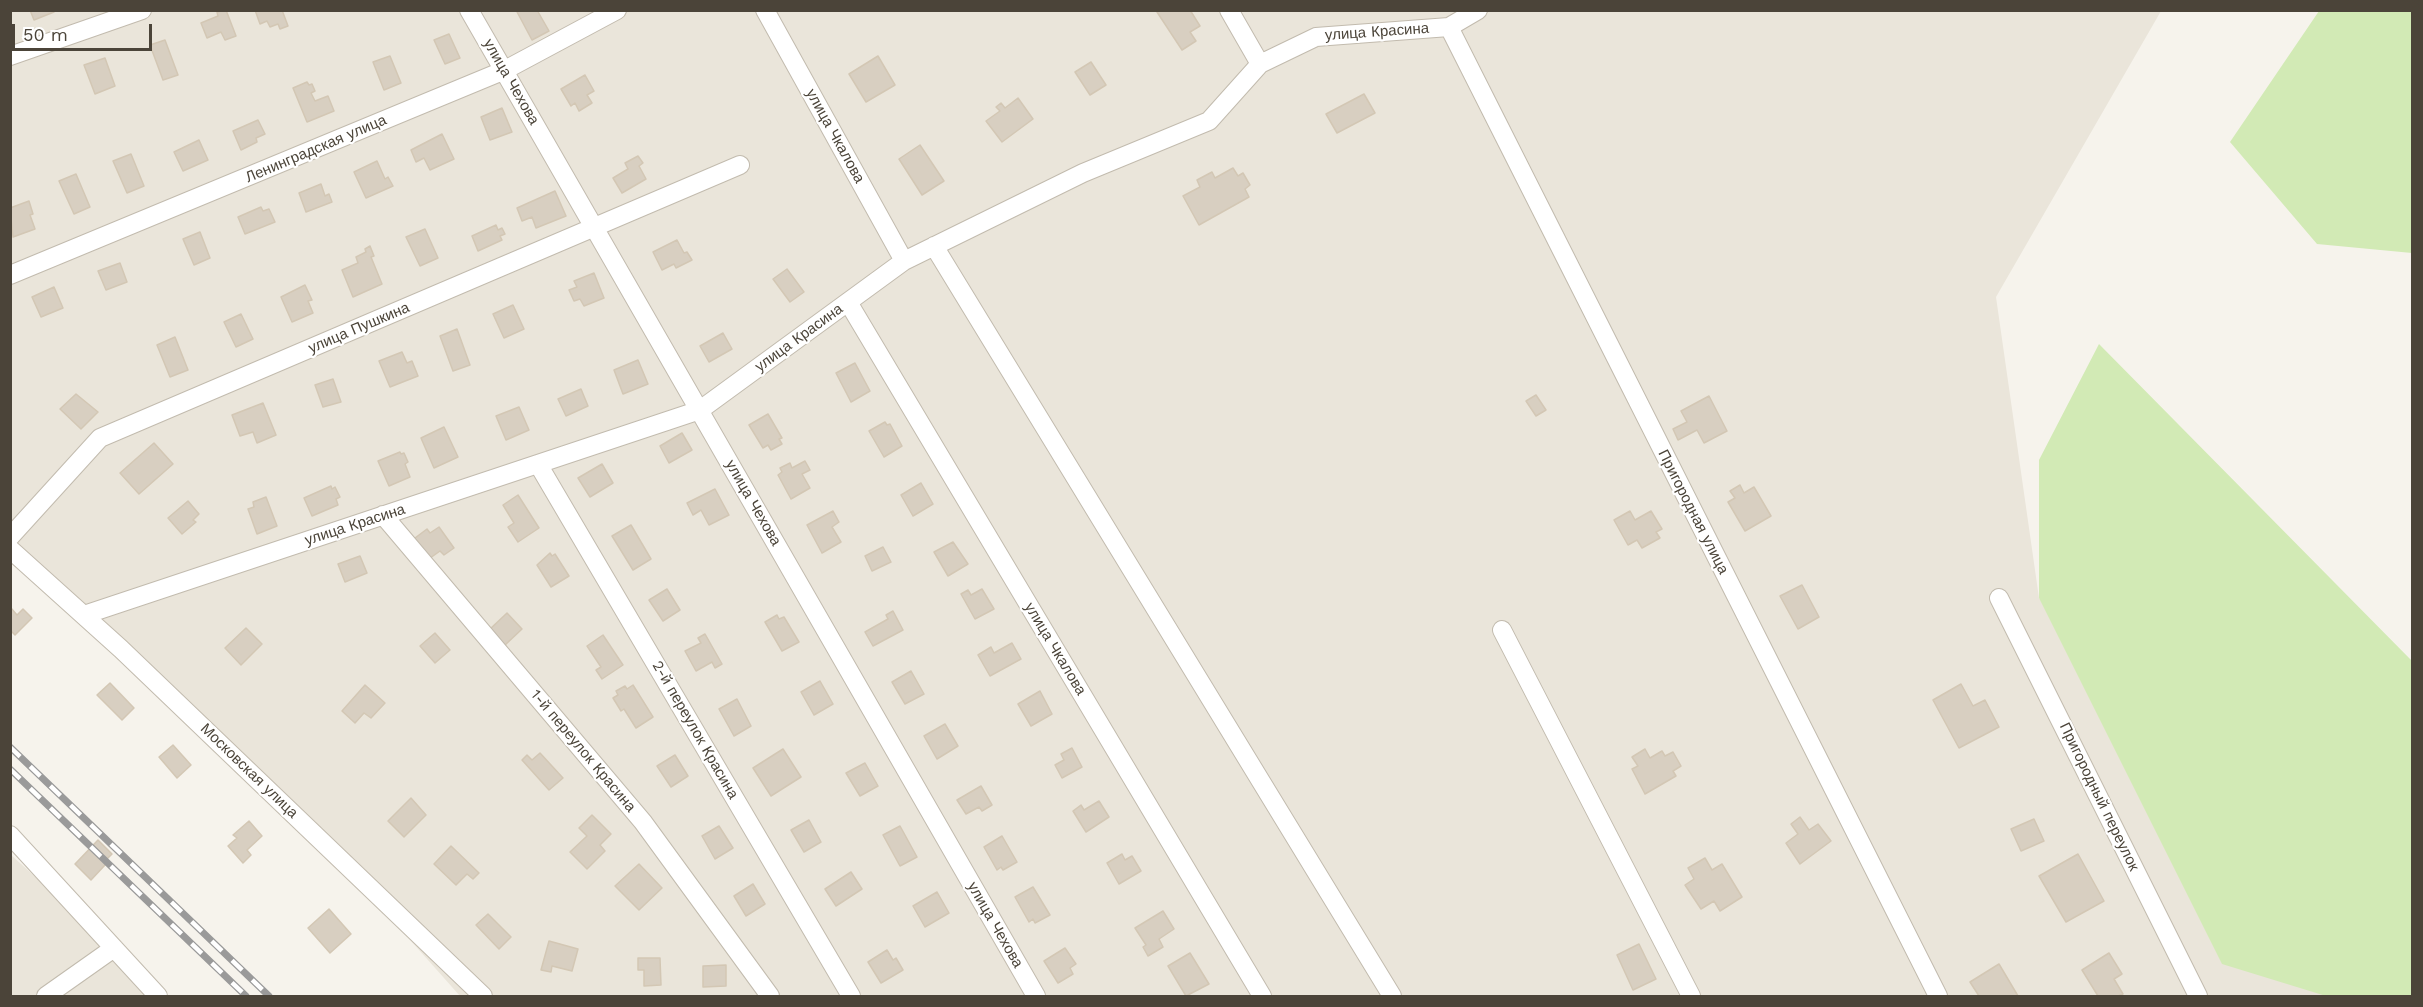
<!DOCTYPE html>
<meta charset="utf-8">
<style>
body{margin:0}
#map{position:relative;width:2423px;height:1007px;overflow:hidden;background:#f6f3ec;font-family:"Work Sans",sans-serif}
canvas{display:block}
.frame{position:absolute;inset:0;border:12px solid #4b4439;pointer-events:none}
.scale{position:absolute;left:12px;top:24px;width:140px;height:27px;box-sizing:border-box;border:3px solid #4b4439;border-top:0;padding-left:8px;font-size:18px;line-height:21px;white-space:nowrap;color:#4b4439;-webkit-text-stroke:4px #fff;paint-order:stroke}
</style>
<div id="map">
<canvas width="2423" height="1007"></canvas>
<div class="frame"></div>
<div class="scale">50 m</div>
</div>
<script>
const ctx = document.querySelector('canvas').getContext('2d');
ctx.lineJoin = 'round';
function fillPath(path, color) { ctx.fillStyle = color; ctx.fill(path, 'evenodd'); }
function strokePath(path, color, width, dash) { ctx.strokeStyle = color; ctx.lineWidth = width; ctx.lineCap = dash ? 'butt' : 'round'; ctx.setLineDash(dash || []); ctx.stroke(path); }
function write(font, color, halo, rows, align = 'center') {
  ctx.font = font + ' "Work Sans",sans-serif'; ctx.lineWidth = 4.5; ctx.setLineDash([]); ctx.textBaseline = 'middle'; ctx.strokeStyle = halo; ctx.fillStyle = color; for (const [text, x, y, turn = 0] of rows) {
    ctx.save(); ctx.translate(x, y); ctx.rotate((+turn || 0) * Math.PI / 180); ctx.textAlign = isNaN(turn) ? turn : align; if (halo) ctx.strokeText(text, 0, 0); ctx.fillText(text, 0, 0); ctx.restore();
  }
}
fillPath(new Path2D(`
 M10 11H2161L1996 297 2039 598 2348 996H460L322 841 11 548Z
 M10 854 114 948 151 996H11Z`), '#eae5da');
fillPath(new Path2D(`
 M2319 11H2412V253L2317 244 2230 142Z
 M2099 344 2412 661V996H2326L2222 964 2039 598V460Z`), '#d2eab5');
const building = new Path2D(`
 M30 10H54V12L34 20Z
 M226 10 236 36 225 40 221 32 207 38 201 23 218 16 217 12Z
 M255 10H282L288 26 280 29 278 24 270 27 267 21 260 24Z
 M516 10H537L549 31 532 40Z
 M1160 10H1190L1200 26 1190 32 1196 41 1182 50 1157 12Z
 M449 34 460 58 445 64 434 40Z
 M165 40 178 75 163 80 150 45Z
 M390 56 401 83 384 90 373 62Z
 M878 56 895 85 866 102 849 74Z
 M105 58 115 86 95 94 84 65Z
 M1091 62 1106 85 1090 95 1075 72Z
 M585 75 594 91 587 95 592 103 579 111 575 103 571 106 561 89Z
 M307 82 309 85 312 84 315 91 311 93 315 101 328 96 334 111 307 122 293 88Z
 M1364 94 1375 113 1337 133 1326 114Z
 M1018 98 1033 119 1002 142 986 121 1000 111 996 107 1001 103 1005 108Z
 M502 108 512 132 490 140 481 117Z
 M258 120 265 134 256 138 257 142 241 150 233 131Z
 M442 134 454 159 430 170 424 158 416 162 411 150Z
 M199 140 208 160 183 171 174 152Z
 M920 145 944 181 922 195 899 159Z
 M131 154 144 186 127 193 113 161Z
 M638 156 643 163 639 166 646 179 622 193 613 178 628 169 625 163Z
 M377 161 385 179 388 177 393 186 366 198 354 172Z
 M1233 168 1238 176 1243 173 1250 185 1245 189 1249 197 1199 225 1183 196 1200 187 1197 180 1212 172 1215 178Z
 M76 174 90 207 74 214 59 181Z
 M321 184 325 196 329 194 332 202 306 212 299 193Z
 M555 191 566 216 536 228 532 217 522 221 517 208Z
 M29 201 33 214 30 215 35 229 13 237 10 208Z
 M261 207 263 211 269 209 275 222 245 234 238 217Z
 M496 225 498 230 502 228 505 234 500 236 502 240 478 251 472 236Z
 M425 229 438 258 420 266 406 237Z
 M200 232 210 258 194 265 183 239Z
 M677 240 684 253 687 252 692 260 676 268 674 264 662 270 653 252Z
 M370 246 374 256 371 257 382 284 353 297 342 270 358 263 356 257 366 252 365 249Z
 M120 263 127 282 106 290 98 271Z
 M787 269 804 292 790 302 773 279Z
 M594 273 604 298 584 306 580 299 574 301 569 290 577 287 574 281Z
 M305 285 312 300 308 301 313 313 292 322 281 297Z
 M54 287 63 308 41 317 32 297Z
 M513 305 524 329 504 338 493 314Z
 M241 314 253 339 236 347 224 322Z
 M457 329 470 365 453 371 440 336Z
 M723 333 732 349 709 362 700 346Z
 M175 337 188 370 170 377 157 345Z
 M402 352 407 363 412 361 418 376 390 387 379 361Z
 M638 360 648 384 623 394 614 370Z
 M855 363 870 391 851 402 836 373Z
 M333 379 341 402 323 407 315 385Z
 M581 389 588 406 566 416 558 399Z
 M76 394 98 412 81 429 60 409Z
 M1536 395 1546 410 1536 416 1526 401Z
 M1709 396 1727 431 1704 443 1697 430 1678 440 1673 429 1687 422 1681 411Z
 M263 403 276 435 257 443 253 432 240 436 232 415Z
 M519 407 529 430 506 440 496 416Z
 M768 414 782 438 779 439 782 444 771 450 768 445 763 448 749 425Z
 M885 422 887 425 890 424 902 446 884 457 869 431Z
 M444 427 458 457 434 468 421 438Z
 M682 433 692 450 669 463 660 446Z
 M154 443 173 464 139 494 120 473Z
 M400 452 401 454 404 453 408 462 405 464 410 477 389 486 378 461Z
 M805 461 810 470 802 474 810 488 791 499 778 475 782 472 780 468 790 463 792 468Z
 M602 464 613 483 590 497 578 478Z
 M921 483 933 504 913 516 901 495Z
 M1740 485 1744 493 1754 487 1771 516 1745 531 1728 502 1735 498 1730 491Z
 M331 486 332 489 335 487 340 497 336 499 338 505 312 516 304 498Z
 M715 489 729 515 709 525 701 510 693 515 687 503Z
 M518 495 539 528 518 542 508 527 514 523 503 505Z
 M266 497 277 526 257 534 248 509 254 507 253 502Z
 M188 501 199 514 193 520 196 522 182 534 168 518Z
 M833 511 839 522 832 527 841 542 822 553 807 525Z
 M1630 511 1635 520 1651 511 1662 529 1656 532 1660 538 1642 548 1637 540 1628 545 1614 520Z
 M631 525 651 559 633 570 612 536Z
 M439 527 454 548 444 555 440 551 426 561 411 541 427 529 430 533Z
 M953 542 968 564 948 576 934 552Z
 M883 547 891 562 872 571 865 556Z
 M550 553 552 556 555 554 569 576 551 587 537 565Z
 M360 556 367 573 345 582 338 564Z
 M1802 585 1819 617 1798 629 1780 596Z
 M667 589 680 610 663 621 649 600Z
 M982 589 994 609 975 619 961 594 968 590 971 595Z
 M11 608 17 615 23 609 32 618 15 635 10 630Z
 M893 611 903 630 873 646 865 632 888 619 886 615Z
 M507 613 522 629 504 646 489 630Z
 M777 615 779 619 784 617 799 642 782 651 765 622Z
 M246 628 262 644 241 665 225 648Z
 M435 633 450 650 435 663 420 646Z
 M705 634 722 664 715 668 712 662 696 671 685 651 701 643 698 638Z
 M603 635 623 665 602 679 596 670 601 667 587 646Z
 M1012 643 1021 659 990 676 978 655 991 647 994 653Z
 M911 671 924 694 905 704 892 682Z
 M820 681 833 704 814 715 801 692Z
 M110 683 134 708 122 720 97 695Z
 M1961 684 1973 706 1985 700 1999 727 1959 748 1933 700Z
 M365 685 385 703 371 718 364 713 355 723 342 711Z
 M633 685 653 717 636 728 624 709 621 711 613 698 618 695 616 691 625 686 627 689Z
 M1040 691 1052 714 1031 726 1018 704Z
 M737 699 751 726 734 736 719 709Z
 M945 724 958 746 937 759 924 736Z
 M173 745 191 765 177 778 159 757Z
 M1072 748 1082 767 1062 778 1055 765 1064 760 1061 754Z
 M783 749 801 777 771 796 753 768Z
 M1645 749 1650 758 1662 751 1665 756 1673 752 1681 766 1673 771 1676 776 1645 794 1632 769 1638 766 1632 757Z
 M540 753 563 778 549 790 522 760 527 755 532 760Z
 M675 755 688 776 671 787 657 766Z
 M865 763 878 786 860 796 846 773Z
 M981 786 992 805 982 811 979 807 966 814 957 800Z
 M411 798 426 815 404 837 388 821Z
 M1099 801 1109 817 1086 832 1073 811 1081 805 1084 810Z
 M592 815 611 834 600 845 605 851 587 869 570 852 587 836 579 828Z
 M1800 817 1809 830 1818 824 1831 841 1800 864 1786 843 1798 834 1791 824Z
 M2034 819 2044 841 2021 851 2011 829Z
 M809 820 821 842 804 852 791 830Z
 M249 821 262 836 247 850 251 855 243 863 228 846 237 838 233 835Z
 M719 826 733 848 715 859 702 836Z
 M900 826 917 857 900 866 883 835Z
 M1002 836 1017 862 1003 870 1001 867 997 870 984 847Z
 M98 840 112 854 104 862 106 864 91 880 75 864Z
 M451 846 479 873 473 879 467 874 456 885 434 864Z
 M1122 854 1125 860 1132 856 1141 871 1119 884 1107 863Z
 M2078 854 2104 901 2066 922 2039 876Z
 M1705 858 1712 870 1722 864 1742 897 1720 911 1714 901 1701 909 1685 885 1694 879 1688 868Z
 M639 864 662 888 639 910 615 886Z
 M851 872 862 889 836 906 825 889Z
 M753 884 765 904 746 916 734 896Z
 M1033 887 1050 915 1035 923 1033 919 1029 922 1015 897Z
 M937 892 949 913 925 927 913 906Z
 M329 909 351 934 330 953 308 928Z
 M1163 911 1174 929 1159 939 1163 947 1148 956 1143 947 1146 945 1135 928Z
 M488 914 511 937 499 949 476 925Z
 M549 941 578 949 572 971 552 966 551 972 541 970Z
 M1639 944 1656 979 1633 990 1617 955Z
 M1065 948 1076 964 1070 968 1073 974 1058 983 1044 961Z
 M887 950 893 960 896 958 903 970 881 983 868 962Z
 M1190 953 1209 984 1186 996 1168 966Z
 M2109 953 2122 974 2114 979 2123 994 2118 996H2098L2082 970Z
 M638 958H660L661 985 644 986V970H638Z
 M1999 964 2018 996H1979L1970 982Z
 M726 965V986L703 987V966Z`);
fillPath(building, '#d8cfc1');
strokePath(building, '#d3c7b4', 1.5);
const minor = new Path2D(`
 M469 10 1036 996
 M765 10 904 261
 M1229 10 1260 64
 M1449 27 1938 996
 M10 56 142 10
 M934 246 1392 996
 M10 275 505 70 617 10
 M848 302 1262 996
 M538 464 851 996
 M383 515 643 822 770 996
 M10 537 100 438 740 165
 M10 549 121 649 483 996
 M1999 598 2198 996
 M84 615 700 410 904 261 1083 173 1209 121 1260 64 1316 37 1449 27 1478 10
 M1502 630 1691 996
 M10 835 158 996
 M46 996 114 948`);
strokePath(minor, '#c2bbae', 20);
strokePath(minor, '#fff', 18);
const rail = new Path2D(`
 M10 747 269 996
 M10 769 246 996`);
strokePath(rail, '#9a9a9a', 7);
strokePath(rail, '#fff', 4.5, [14]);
write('15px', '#4b4439', '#fff', [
 ["улица Красина",1377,32,-4],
 ["улица Чехова",511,82,60],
 ["улица Чкалова",835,136,61],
 ["Ленинградская улица",316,149,-23],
 ["улица Пушкина",359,328,-23],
 ["улица Красина",799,338,-36],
 ["улица Чехова",753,503,60],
 ["Пригородная улица",1693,512,63],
 ["улица Красина",355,525,-18],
 ["улица Чкалова",1055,649,59],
 ["2-й переулок Красина",695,730,60],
 ["1-й переулок Красина",583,751,50],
 ["Московская улица",249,771,44],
 ["Пригородный переулок",2099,797,64],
 ["улица Чехова",995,925,60]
]);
</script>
